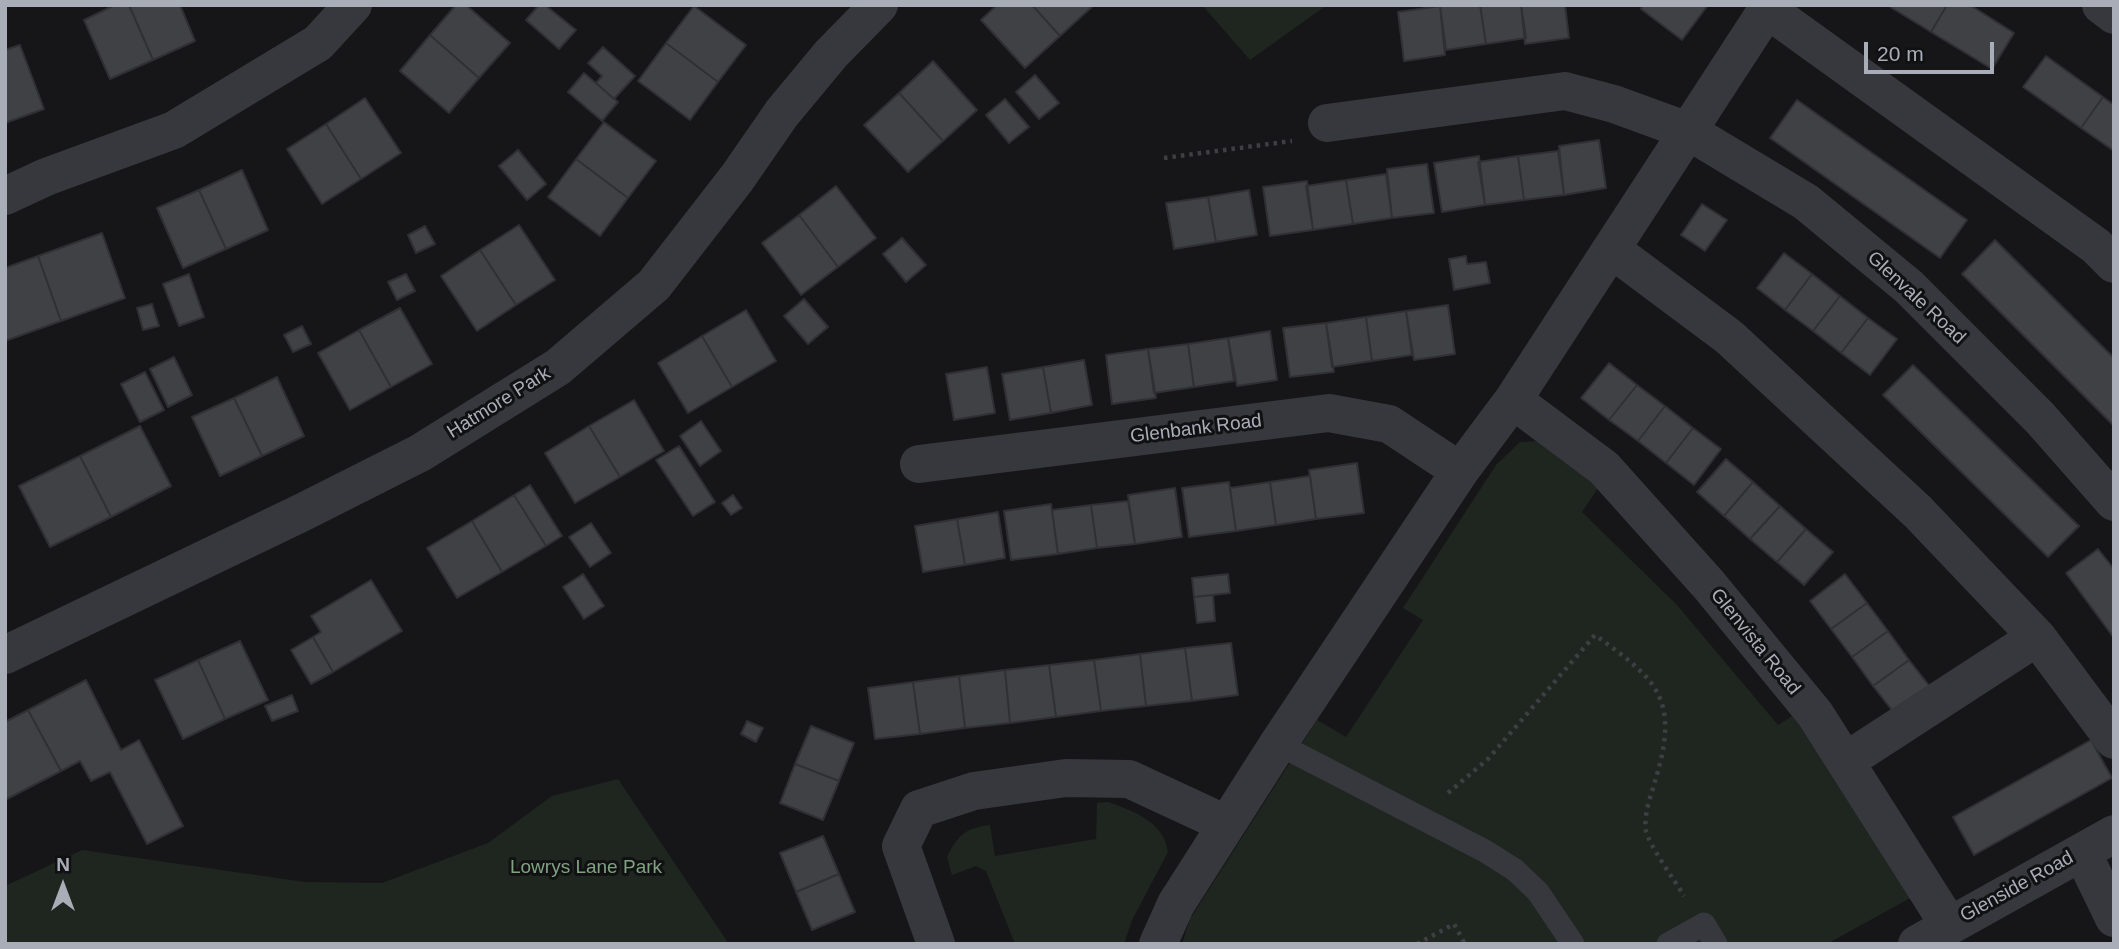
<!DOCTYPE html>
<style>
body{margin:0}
#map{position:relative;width:2119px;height:949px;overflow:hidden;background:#161618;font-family:Helvetica,sans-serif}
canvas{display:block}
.frame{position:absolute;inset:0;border:7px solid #a8adb8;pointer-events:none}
.north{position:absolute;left:28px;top:851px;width:70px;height:70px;-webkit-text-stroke:5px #111113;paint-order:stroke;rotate:0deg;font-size:19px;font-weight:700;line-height:28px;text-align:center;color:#a8adb8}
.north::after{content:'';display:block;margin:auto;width:24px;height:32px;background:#a8adb8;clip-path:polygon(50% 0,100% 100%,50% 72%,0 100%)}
.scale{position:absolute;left:1864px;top:42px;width:130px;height:32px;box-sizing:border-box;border:4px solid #a8adb8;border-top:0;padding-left:9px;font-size:21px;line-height:24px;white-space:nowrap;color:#a8adb8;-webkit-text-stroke:5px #111113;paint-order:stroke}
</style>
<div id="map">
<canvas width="2119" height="949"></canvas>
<div class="frame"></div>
<div class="north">N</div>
<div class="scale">20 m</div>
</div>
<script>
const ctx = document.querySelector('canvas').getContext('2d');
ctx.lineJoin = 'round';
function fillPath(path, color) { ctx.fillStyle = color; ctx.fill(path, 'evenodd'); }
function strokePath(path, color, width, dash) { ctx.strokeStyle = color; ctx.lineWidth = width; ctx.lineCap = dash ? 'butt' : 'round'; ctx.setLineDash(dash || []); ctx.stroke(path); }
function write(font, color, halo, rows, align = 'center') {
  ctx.font = font + ' Helvetica,sans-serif'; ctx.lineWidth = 6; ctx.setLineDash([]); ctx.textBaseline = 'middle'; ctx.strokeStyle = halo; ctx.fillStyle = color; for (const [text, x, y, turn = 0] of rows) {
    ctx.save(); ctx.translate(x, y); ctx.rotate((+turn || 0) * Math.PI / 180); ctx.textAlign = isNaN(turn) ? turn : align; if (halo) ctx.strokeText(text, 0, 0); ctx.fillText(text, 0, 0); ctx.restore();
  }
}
fillPath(new Path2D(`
 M1202 5H1327L1250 60Z
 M1538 441 1600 485 1582 512 1677 605 1778 725 1800 711 1914 896 1827 944H1182L1190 919 1317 720 1346 737 1423 620 1403 608 1496 465 1520 442Z
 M618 779 729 944H5V886L82 850 305 882 382 883 488 843 552 796Z
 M1108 802C1134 811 1164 822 1168 852L1132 920 1124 944H1015L986 871 976 866 952 875 947 857C958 835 965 828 990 825L995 856 1096 839 1097 803Z`), '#1e261f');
const building = new Path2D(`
 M115 5H129L153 60 110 79 84 20Z
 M129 5H180L195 41 153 60Z
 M456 5H466L510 43 479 78 430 35Z
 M539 5H545L576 30 559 49 526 20Z
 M997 5H1032L1060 36 1025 68 981 20Z
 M1032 5H1094L1060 36Z
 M1480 5H1521L1526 38 1486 44Z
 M1480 5 1486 44 1446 50 1440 6Z
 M1521 5H1565L1569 38 1525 44Z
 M1643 5H1708L1682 40 1641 9Z
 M1887 5H1947L1931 32Z
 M1947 5H1970L2014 33 1992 69 1931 32Z
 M694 6 746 45 718 82 666 43Z
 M1440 6 1445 55 1404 61 1398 12Z
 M430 35 479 78 449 113 400 71Z
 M666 43 718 82 690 120 638 81Z
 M20 45 44 109 5 123V50Z
 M603 47 635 76 614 99 596 83 602 76 588 63Z
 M2046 56 2103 97 2081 128 2023 87Z
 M933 61 977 110 943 141 899 93Z
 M584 73 618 102 602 121 568 92Z
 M1035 75 1059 103 1039 119 1016 92Z
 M899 93 943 141 908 172 864 125Z
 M2103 97 2114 105V151L2081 128Z
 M365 98 401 153 361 179 326 124Z
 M1005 99 1029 127 1009 143 986 115Z
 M1797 100 1967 220 1940 258 1770 138Z
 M604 122 656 161 628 198 576 159Z
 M326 124 361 179 322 204 287 149Z
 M1599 140 1606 188 1564 195 1559 146Z
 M518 150 546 184 527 200 499 166Z
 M1558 151 1564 195 1524 200 1518 156Z
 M1479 156 1485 205 1442 212 1434 163Z
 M1518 156 1524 200 1485 205 1478 162Z
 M576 159 628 198 600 236 548 197Z
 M1427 164 1434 213 1392 218 1387 169Z
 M242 170 268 230 226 249 199 190Z
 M1386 174 1392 218 1353 224 1346 180Z
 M1346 180 1353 224 1313 230 1306 186Z
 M1307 181 1313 230 1270 236 1263 187Z
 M836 186 876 238 838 267 799 215Z
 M199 190 226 249 183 268 157 208Z
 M1249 190 1257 235 1216 242 1208 197Z
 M1208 197 1216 242 1174 249 1166 203Z
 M1702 204 1727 220 1705 251 1681 235Z
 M799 215 838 267 801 295 762 243Z
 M519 225 555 280 516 305 480 250Z
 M425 226 435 244 416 253 408 235Z
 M102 233 125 298 61 321 38 256Z
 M902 238 926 265 906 282 883 254Z
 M1995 240 2114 358V426L1962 274Z
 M480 250 516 305 477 331 441 276Z
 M1784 253 1812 274 1785 310 1757 288Z
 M38 256 61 321 5 341V268Z
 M1466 256 1467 264 1486 262 1490 283 1454 290 1449 259Z
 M189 274 204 317 179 326 163 284Z
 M406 274 415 291 397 300 388 282Z
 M1812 274 1840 296 1813 331 1785 310Z
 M1840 296 1868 318 1841 353 1813 331Z
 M804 299 828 327 808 344 784 316Z
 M152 304 159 326 143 330 137 308Z
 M1448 305 1455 354 1414 360 1406 311Z
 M400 308 432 364 391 387 359 330Z
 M746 310 776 361 732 387 702 336Z
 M1406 311 1412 355 1372 361 1366 317Z
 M1366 317 1372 361 1332 367 1326 323Z
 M1868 318 1897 339 1870 375 1841 353Z
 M1326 323 1334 372 1290 377 1283 328Z
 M302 326 311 344 293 352 284 335Z
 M359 330 391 387 350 410 318 353Z
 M1270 331 1277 380 1237 386 1228 338Z
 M702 336 732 387 688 413 658 363Z
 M1228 338 1234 381 1194 387 1188 344Z
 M1188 344 1194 387 1154 393 1148 349Z
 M1148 349 1156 398 1112 404 1106 355Z
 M174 357 192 395 168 407 150 369Z
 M1084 360 1092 405 1051 413 1043 367Z
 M1609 363 1637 385 1609 420 1581 398Z
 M1913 365 2079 526 2048 557 1883 395Z
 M987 367 995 413 954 420 946 374Z
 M1043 367 1051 413 1010 420 1002 374Z
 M145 372 164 410 140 422 121 384Z
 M277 377 304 436 262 456 234 398Z
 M1637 385 1665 406 1638 441 1609 420Z
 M234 398 262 456 220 476 192 417Z
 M634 400 664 451 620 477 589 426Z
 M1665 406 1693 428 1666 463 1638 441Z
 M701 421 721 451 700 466 680 436Z
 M140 426 171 486 111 517 80 456Z
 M589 426 620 477 575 503 545 453Z
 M1693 428 1721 449 1694 485 1666 463Z
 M679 446 715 502 693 516 656 460Z
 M80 456 111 517 50 547 19 486Z
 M1726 459 1753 482 1724 516 1697 492Z
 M1357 463 1364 513 1316 519 1309 470Z
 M1310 476 1316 519 1276 525 1270 482Z
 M1229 482 1236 531 1189 537 1182 488Z
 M1270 482 1276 525 1236 531 1230 488Z
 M1753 482 1780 506 1750 539 1724 516Z
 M530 485 562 536 546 546 514 495Z
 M1175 488 1182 537 1135 544 1128 495Z
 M514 495 546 546 502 572 472 521Z
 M733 495 742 508 731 515 722 503Z
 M1128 501 1135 544 1097 548 1091 505Z
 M1051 504 1058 554 1011 560 1004 511Z
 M1091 505 1097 548 1058 554 1052 510Z
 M1780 506 1806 529 1777 562 1750 539Z
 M998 512 1005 558 965 565 957 519Z
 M957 519 965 565 923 572 915 526Z
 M472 521 502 572 457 598 427 548Z
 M591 523 611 553 590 567 569 537Z
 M1806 529 1833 552 1804 585 1777 562Z
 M2098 549 2114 569V638L2066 573Z
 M583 574 604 606 584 619 563 587Z
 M1228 574 1230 593 1194 597 1192 578Z
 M1845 574 1867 603 1831 629 1810 601Z
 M371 580 402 631 333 672 313 637 321 632 311 616Z
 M1213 595 1215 621 1197 623 1194 597Z
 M1867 603 1888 631 1852 657 1831 629Z
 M1888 631 1909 660 1873 686 1852 657Z
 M313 637 333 672 311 684 291 650Z
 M240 641 268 700 225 719 198 660Z
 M1231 643 1238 695 1192 701 1185 648Z
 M1185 648 1192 701 1146 706 1140 654Z
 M1140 654 1146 706 1101 711 1094 660Z
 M198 660 225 719 183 739 155 680Z
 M1094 660 1101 711 1056 717 1049 665Z
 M1909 660 1931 688 1895 714 1873 686Z
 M1049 665 1056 717 1010 723 1005 670Z
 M1005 670 1010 723 965 728 959 676Z
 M959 676 965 728 920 734 913 682Z
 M86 680 121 750 139 740 183 826 147 844 110 772 91 781 80 761 61 771 28 710Z
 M913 682 920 734 875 739 868 688Z
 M292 695 298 711 272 721 265 706Z
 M28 710 61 771 5 800V722Z
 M747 721 763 728 756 742 741 734Z
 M811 726 854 743 839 781 795 764Z
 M2091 740 2112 778 1974 855 1953 817Z
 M795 764 839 781 823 820 780 803Z
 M823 836 839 874 796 892 780 853Z
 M839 874 855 912 812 930 796 892Z`);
fillPath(building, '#404145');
strokePath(building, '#303034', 2);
strokePath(new Path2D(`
 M1164 158 1292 141
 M1448 793 1488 759 1595 635C1656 679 1680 698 1656 778 1652 793 1643 814 1646 831 1649 845 1675 881 1684 896
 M1417 944 1454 924 1465 944`), '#3d3f44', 4.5, [3.5, 5]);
strokePath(new Path2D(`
 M1278 744 1485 851 1515 870 1538 892 1573 944
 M1668 944 1704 924 1716 944`), '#37383d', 23);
strokePath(new Path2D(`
 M2101 5 2114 15
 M1768 10 2096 246 2114 264
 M1327 123 1565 91 1614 104 1688 131 1806 202 1909 287 2040 418 2114 502
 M5 196 46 177 174 130 318 43 353 5
 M1611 249 1729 337 1918 512 2037 637 2114 740
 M1513 400 1604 468 1709 585 1815 714 1949 925
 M919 464 1329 413 1389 424 1460 471
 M5 655 301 513 420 453 558 367 654 285 737 178 782 113 831 54 879 5
 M1846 761 2037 637
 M2082 852 2114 918
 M936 944 901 846 919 809 974 791 1066 778 1129 779 1226 824
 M1158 944 1176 904 1278 744 1460 471 1513 400 1770 5
 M1917 944 2114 834`), '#37383d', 38);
write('19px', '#a8adb8', '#111113', [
 ["Glenvale Road",1916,298,43],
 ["Hatmore Park",499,403,-32],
 ["Glenbank Road",1196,429,-7],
 ["Glenvista Road",1755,642,51],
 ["Glenside Road",2017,887,-29]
]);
write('19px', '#7fa381', '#111113', [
 ["Lowrys Lane Park",586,868]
]);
</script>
